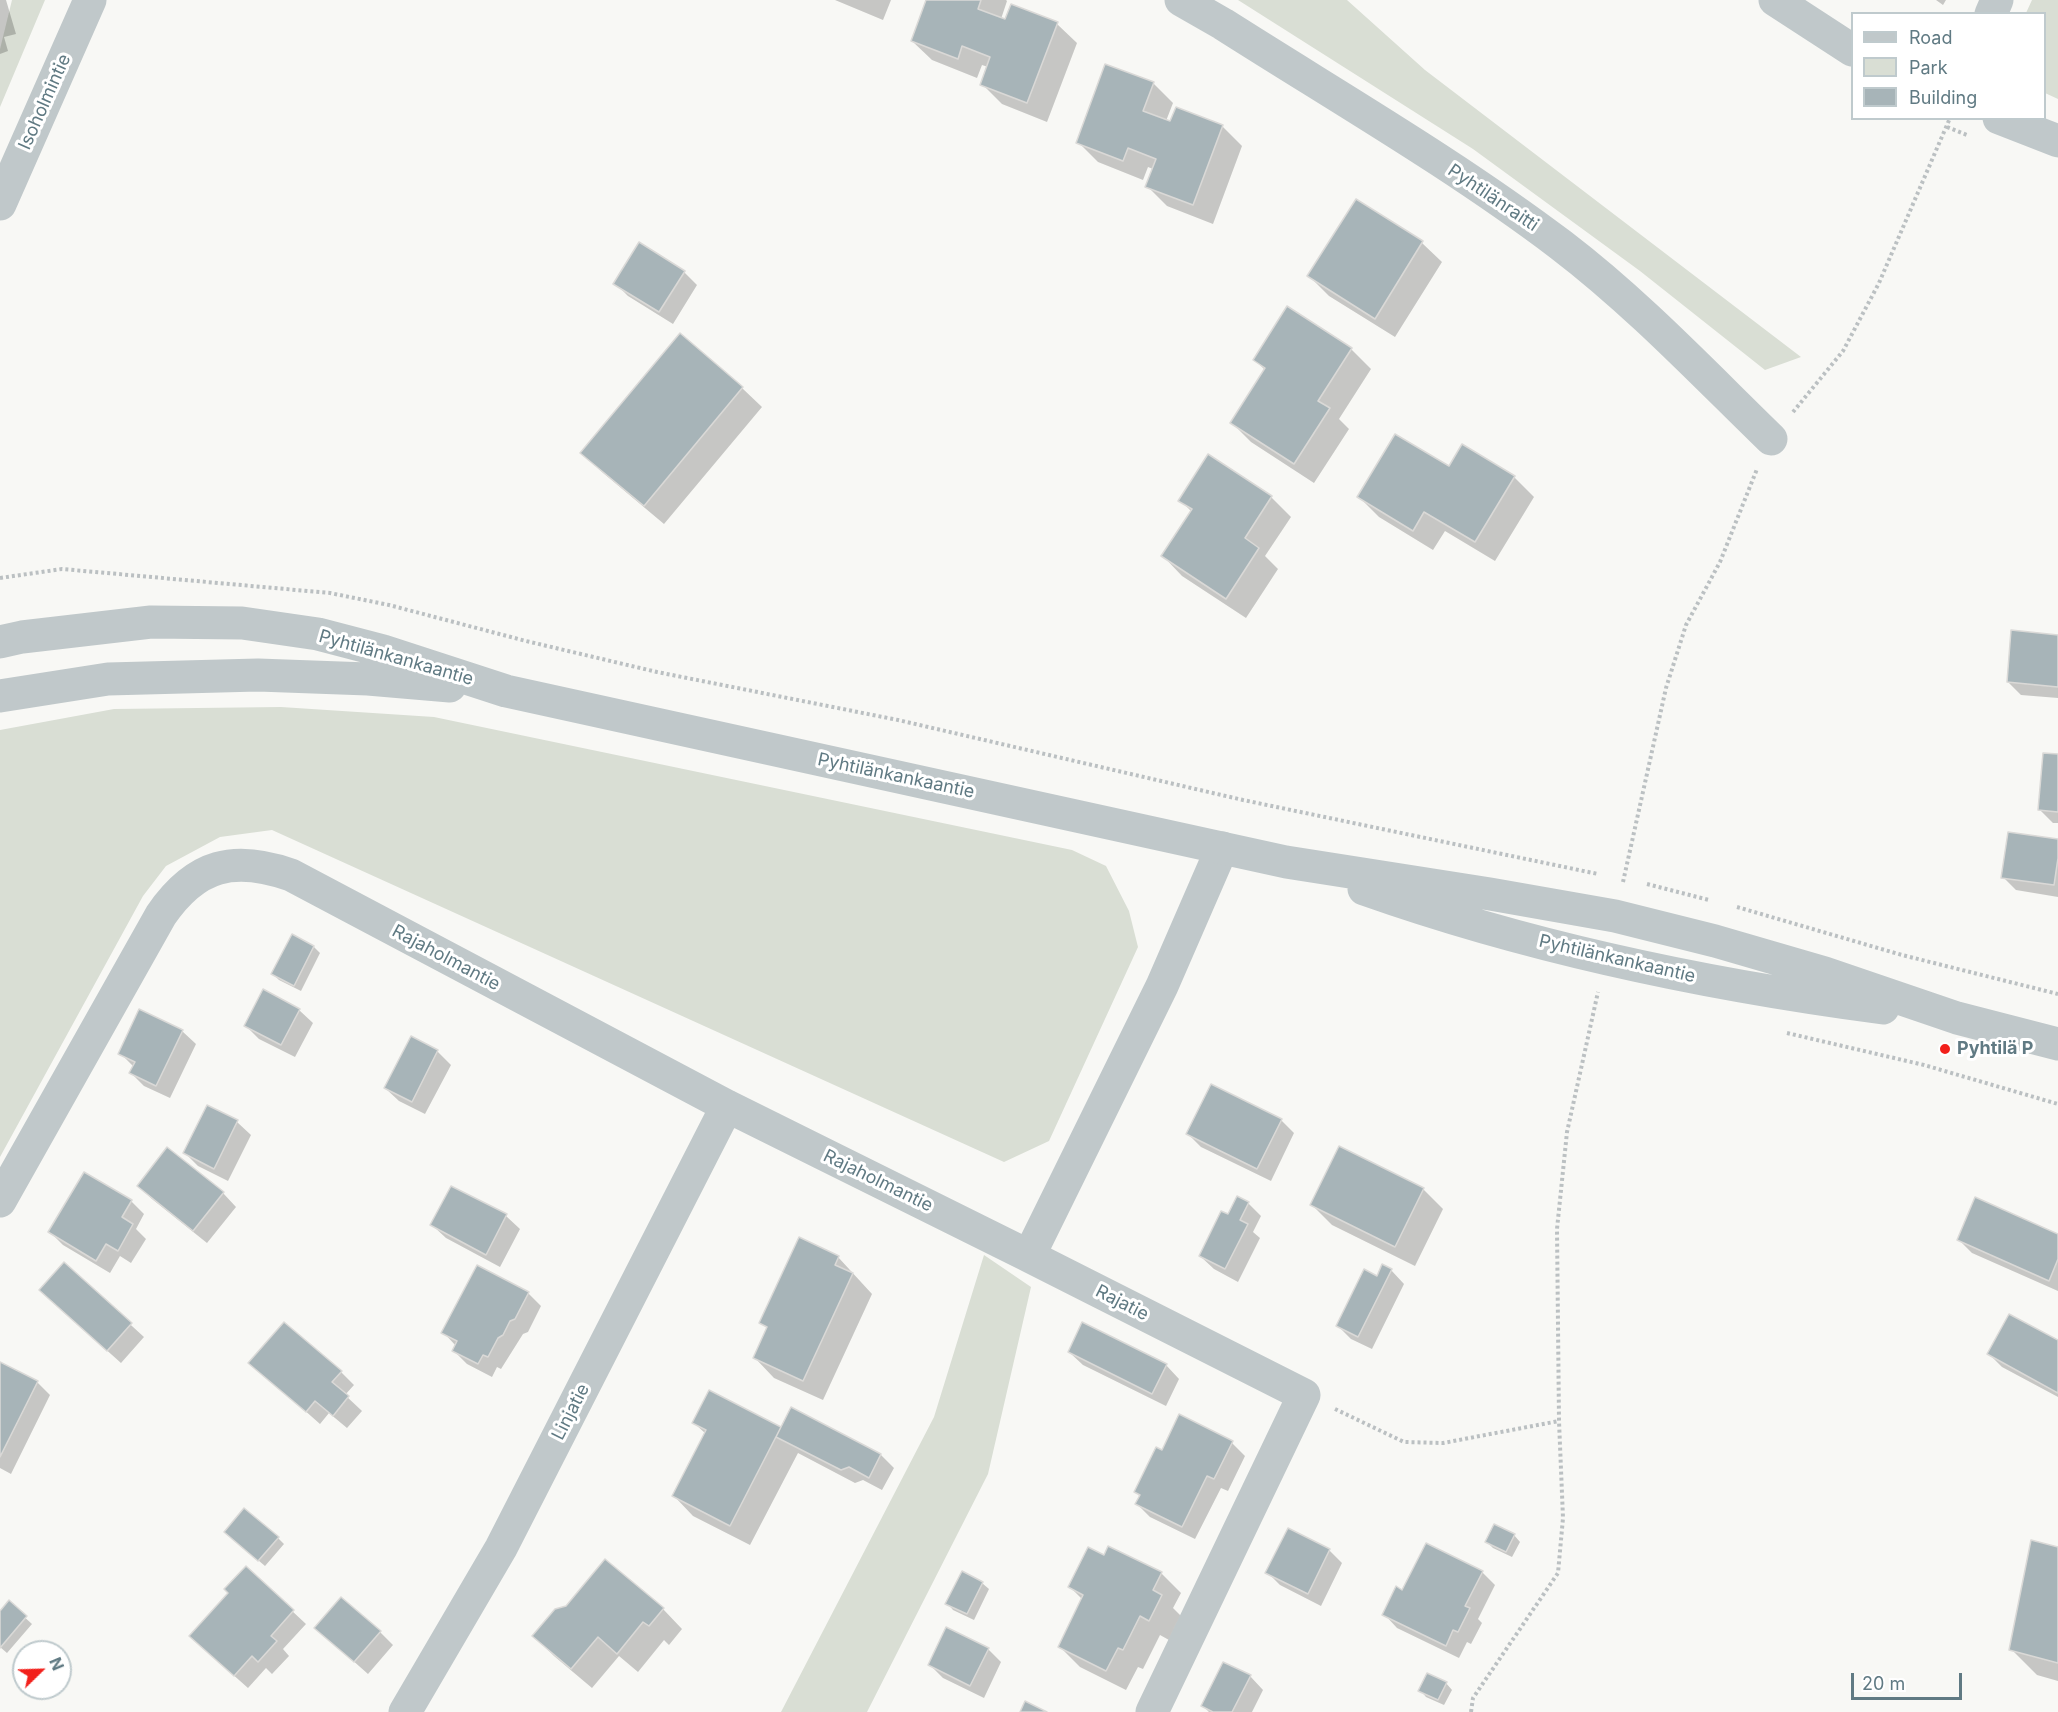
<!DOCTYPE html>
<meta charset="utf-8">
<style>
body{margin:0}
#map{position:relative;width:2058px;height:1712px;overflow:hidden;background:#f8f8f5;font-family:Inter,sans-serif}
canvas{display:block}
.legend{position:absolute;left:1851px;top:12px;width:195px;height:108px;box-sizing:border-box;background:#fff;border:2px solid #bfcacd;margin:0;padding:8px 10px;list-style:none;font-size:18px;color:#607a83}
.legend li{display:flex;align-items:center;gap:12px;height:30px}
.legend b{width:30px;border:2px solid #bfcacd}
.north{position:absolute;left:12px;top:1640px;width:60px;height:60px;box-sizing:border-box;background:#fff;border:2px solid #bfcacd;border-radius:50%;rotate:67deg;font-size:16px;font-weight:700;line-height:24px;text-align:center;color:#607a83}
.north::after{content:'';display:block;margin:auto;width:21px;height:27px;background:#f2201b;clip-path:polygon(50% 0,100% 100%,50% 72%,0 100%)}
.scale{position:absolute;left:1851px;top:1673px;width:111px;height:27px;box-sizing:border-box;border:3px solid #607a83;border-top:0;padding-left:8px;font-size:18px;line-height:21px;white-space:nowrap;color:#607a83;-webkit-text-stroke:4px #fff;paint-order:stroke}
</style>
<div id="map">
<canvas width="2058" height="1712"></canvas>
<ul class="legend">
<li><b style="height:8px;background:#c0c8ca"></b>Road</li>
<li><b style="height:16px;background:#d9ded4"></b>Park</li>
<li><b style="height:16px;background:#a7b4b8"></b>Building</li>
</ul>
<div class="north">N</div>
<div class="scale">20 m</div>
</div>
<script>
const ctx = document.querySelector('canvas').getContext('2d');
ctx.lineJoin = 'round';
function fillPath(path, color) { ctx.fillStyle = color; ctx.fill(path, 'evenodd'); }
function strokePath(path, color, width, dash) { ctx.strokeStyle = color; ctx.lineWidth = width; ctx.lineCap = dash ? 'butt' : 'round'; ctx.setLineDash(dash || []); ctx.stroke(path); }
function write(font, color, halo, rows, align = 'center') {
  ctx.font = font + ' Inter,sans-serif'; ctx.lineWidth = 6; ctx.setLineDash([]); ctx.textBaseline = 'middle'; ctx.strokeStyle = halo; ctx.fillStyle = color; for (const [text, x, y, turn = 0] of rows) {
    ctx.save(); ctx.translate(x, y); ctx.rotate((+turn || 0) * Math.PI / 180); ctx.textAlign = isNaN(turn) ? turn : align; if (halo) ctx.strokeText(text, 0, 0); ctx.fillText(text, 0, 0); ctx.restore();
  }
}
fillPath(new Path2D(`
 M12 0H45L0 107V49Z
 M1238 0H1347L1425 70 1801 357 1765 370 1640 271 1473 149Z
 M2032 0H2058V99L2045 93 2044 14 2026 13Z
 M281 707 434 717 1072 850 1106 866 1129 911 1138 947 1049 1141 1004 1162 272 830 220 837 166 866 143 896 0 1157V730L114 709Z
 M984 1255 1031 1287 988 1474 867 1712H781L934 1417Z`), '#d9ded4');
fillPath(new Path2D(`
 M0 0H6L16 34 4 37 8 51 0 54Z
 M835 0H891L883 20Z
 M928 0H1006L1007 1 1001 19 1057 24 1077 43 1047 122 1002 104 982 84 988 67 982 65 977 78 932 60 912 41Z
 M1936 0H1946L1943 5Z
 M1153 83 1173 103 1166 121 1222 126 1242 146 1213 224 1167 206 1147 186 1153 169 1148 167 1143 180 1098 162 1078 142Z
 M1356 201 1422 243 1442 262 1395 337 1329 296 1309 276Z
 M684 272 697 285 673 324 628 296 615 283Z
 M1351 349 1371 369 1339 419 1349 429 1314 483 1251 442 1232 423 1265 370 1255 360Z
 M742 388 762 407 664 524 602 472 582 452Z
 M1449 468 1514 477 1534 497 1495 561 1445 531 1433 550 1379 517 1359 497Z
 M1271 497 1291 517 1265 556 1278 569 1246 618 1182 576 1163 556 1192 512 1180 500Z
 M2058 636V698L2021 695 2008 682Z
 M2058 756V823H2053L2040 810Z
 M2058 841V897L2016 890 2003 877Z
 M293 936 314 947 320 953 301 991 279 980 273 974Z
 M299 1010 313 1023 295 1057 259 1039 246 1026Z
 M182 1031 196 1044 170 1098 144 1086 131 1073 134 1067 120 1053Z
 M411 1038 438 1052 451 1065 425 1114 399 1101 385 1088Z
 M208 1107 237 1122 251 1135 228 1181 198 1166 185 1153Z
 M1281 1120 1294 1133 1271 1181 1201 1147 1188 1134Z
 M167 1149 223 1193 236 1207 207 1243 152 1199 138 1186Z
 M452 1188 506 1216 520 1229 500 1267 446 1238 432 1225Z
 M1423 1189 1443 1209 1415 1266 1332 1225 1312 1205Z
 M131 1201 144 1214 136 1229 146 1239 131 1263 120 1256 110 1273 63 1245 50 1232Z
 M1248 1203 1261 1216 1253 1232 1260 1238 1238 1282 1214 1269 1200 1256 1229 1216Z
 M2058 1235V1291L1972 1253 1959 1240Z
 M838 1257 872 1294 823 1400 774 1378 755 1358 768 1329 761 1323Z
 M64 1264 144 1337 121 1363 54 1303Z
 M1391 1270 1404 1284 1372 1349 1351 1339 1338 1326Z
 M528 1293 541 1306 528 1332 523 1334 501 1369 497 1367 492 1377 467 1364 454 1351 456 1346 443 1332Z
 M2058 1342V1397L2002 1367 1989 1354Z
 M1069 1352 1166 1365 1179 1379 1166 1406 1083 1365Z
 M0 1363 37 1382 50 1395 11 1474 0 1468Z
 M251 1363 341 1372 354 1385 345 1395 362 1411 347 1428 329 1413 320 1424Z
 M710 1392 782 1429 881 1455 894 1468 882 1490 863 1480 855 1483 798 1453 750 1545 693 1516 674 1496 706 1434 694 1423Z
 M1232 1443 1245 1456 1228 1491 1221 1488 1195 1539 1150 1517 1137 1504 1140 1497 1136 1492 1162 1452Z
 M1514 1535 1520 1542 1512 1557 1493 1548 1487 1542Z
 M232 1538H278L284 1544 265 1566Z
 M2058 1549V1681L2037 1675 2011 1649Z
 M1329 1550 1342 1563 1321 1606 1280 1585 1267 1572Z
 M1104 1557 1161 1573 1181 1593 1173 1608 1181 1616 1169 1640 1160 1635 1143 1669 1138 1667 1126 1690 1080 1667 1060 1647 1083 1600 1070 1587Z
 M246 1568 306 1624 283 1649 289 1656 272 1674 266 1668 248 1688 204 1649 230 1593Z
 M1482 1572 1495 1585 1478 1619 1482 1623 1471 1644 1467 1642 1459 1658 1397 1628 1384 1614 1403 1592Z
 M982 1583 989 1589 974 1620 953 1610 947 1603Z
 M9 1603 32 1624 7 1653 0 1647V1613Z
 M663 1609 682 1629 669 1645 664 1640 638 1672 619 1656 592 1688 554 1656 534 1636Z
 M316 1628 380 1632 393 1645 368 1674Z
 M988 1649 1001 1662 984 1698 943 1678 930 1665Z
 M1250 1676 1263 1690 1252 1712H1209L1203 1706Z
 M1446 1683 1452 1690 1444 1705 1426 1697 1420 1690Z`), '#0003');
const building = new Path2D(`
 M926 0H981L978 9 1005 19 1011 4 1058 22 1027 103 980 85 990 57 962 46 958 59 911 41Z
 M1105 64 1154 82 1143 111 1170 121 1176 107 1223 125 1193 205 1145 187 1156 159 1128 148 1123 161 1076 143Z
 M1356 199 1423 241 1375 319 1307 276Z
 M639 242 685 271 659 312 613 284Z
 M1287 306 1352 348 1318 401 1330 408 1294 464 1230 423 1265 368 1253 360Z
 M680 333 743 387 644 506 580 453Z
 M1395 434 1449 466 1462 444 1515 476 1475 542 1424 512 1413 531 1357 497Z
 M1208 454 1272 496 1245 538 1259 548 1226 599 1161 556 1192 509 1178 501Z
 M2011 630 2058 635V687L2007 682Z
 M2043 753 2058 754V812L2038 810Z
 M2008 832 2058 839V858L2054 885 2001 878Z
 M292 934 314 946 294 986 271 974Z
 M263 989 300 1009 281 1045 244 1026Z
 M139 1009 183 1030 156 1086 129 1073 135 1062 118 1054Z
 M411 1036 438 1050 412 1102 384 1088Z
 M1211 1084 1282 1119 1257 1169 1186 1134Z
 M207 1105 238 1120 214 1169 183 1153Z
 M1339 1146 1424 1188 1395 1247 1310 1205Z
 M167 1147 224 1192 193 1231 137 1186Z
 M84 1172 132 1200 122 1217 133 1224 118 1251 106 1244 96 1261 48 1232Z
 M451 1186 507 1214 486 1255 430 1225Z
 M1237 1196 1249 1202 1240 1220 1248 1224 1225 1269 1199 1256 1221 1211 1228 1214Z
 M1975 1197 2058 1234V1259L2049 1281 1957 1240Z
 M799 1237 839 1256 835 1265 853 1273 803 1381 753 1358 767 1327 759 1323Z
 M64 1262 132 1323 107 1351 39 1290Z
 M1382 1264 1392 1269 1358 1337 1336 1326 1364 1269 1377 1276Z
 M477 1265 529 1292 515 1319 510 1321 503 1335 498 1338 488 1357 483 1355 478 1364 452 1351 457 1341 441 1333Z
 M2009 1314 2058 1340V1393L1987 1354Z
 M284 1322 342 1371 332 1382 349 1396 333 1416 315 1401 306 1412 248 1363Z
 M1082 1322 1167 1364 1152 1394 1068 1352Z
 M0 1362 38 1381 0 1457Z
 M709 1390 781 1427 730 1526 672 1496 706 1430 692 1423Z
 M791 1407 881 1454 869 1478 849 1467 841 1470 776 1437Z
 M1179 1414 1233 1441 1214 1479 1207 1476 1182 1527 1135 1504 1140 1495 1134 1492 1156 1447 1162 1450Z
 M244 1508 279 1537 258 1561 224 1532Z
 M1494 1524 1515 1534 1506 1552 1485 1542Z
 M1288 1528 1330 1549 1308 1594 1265 1573Z
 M2031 1540 2058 1547V1663L2009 1650Z
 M1426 1543 1483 1571 1465 1606 1470 1608 1458 1632 1453 1630 1446 1646 1382 1615 1396 1586 1402 1590Z
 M1108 1546 1162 1572 1153 1590 1162 1595 1149 1621 1140 1616 1123 1650 1118 1648 1106 1671 1058 1647 1083 1595 1068 1587 1088 1547 1104 1555Z
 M605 1559 664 1608 649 1626 643 1622 617 1654 598 1637 571 1669 532 1636 555 1609 566 1606Z
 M246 1566 294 1610 271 1636 277 1641 258 1662 252 1656 234 1676 189 1636 228 1593 224 1589Z
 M962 1571 983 1582 967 1614 945 1604Z
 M341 1597 381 1631 354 1662 314 1628Z
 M9 1600 27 1616 0 1648V1611Z
 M946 1627 989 1648 970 1686 928 1665Z
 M1223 1662 1251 1675 1232 1712H1213L1201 1706Z
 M1427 1673 1447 1682 1438 1700 1418 1691Z
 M1025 1701 1047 1712H1020Z`);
fillPath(building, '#a7b4b8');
strokePath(building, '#dad9d7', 1.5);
strokePath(new Path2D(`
 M1947 127 1967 135
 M1793 412 1843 351 1879 283 1950 118
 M0 578 62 569 330 593 389 605 526 641 657 672 898 720 1243 800 1598 874
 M1623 882 1666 688 1686 625 1720 562 1757 469
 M1647 884 1709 900
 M1737 907 1902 955 2058 994
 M1787 1033 1924 1065 2058 1104
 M1335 1409 1404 1442 1443 1443 1559 1421
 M1471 1712 1473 1698 1558 1573 1563 1518 1559 1421 1557 1229 1567 1132 1598 992`), '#bbc0c2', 4, [3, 3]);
strokePath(new Path2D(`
 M1181 0 1223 24C1336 96 1454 164 1561 245 1637 303 1703 373 1771 439
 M1775 0 1852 50
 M1991 14 1997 0
 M1999 118 2058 141
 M0 1201 161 915C196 864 234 855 291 875L727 1106 1029 1256
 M405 1712 501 1548 727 1106
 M1152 1712 1304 1395 1029 1256 1162 986 1222 848`), '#c0c8ca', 33);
strokePath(new Path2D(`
 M0 204 90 0
 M0 642 22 637 151 622 242 623 318 634 383 651 506 691 1222 848 1286 862 1490 894 1615 916 1715 941 1825 973 1957 1018 2058 1044
 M0 696 108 679 258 675 368 679 450 686
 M1364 889C1531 948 1708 985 1883 1008`), '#c0c8ca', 33);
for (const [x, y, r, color] of [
 [1945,1049,6,"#f2201b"]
]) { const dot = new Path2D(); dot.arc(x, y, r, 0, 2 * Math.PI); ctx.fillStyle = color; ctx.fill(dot); strokePath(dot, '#fff', 2); }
write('18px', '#607a83', '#fff', [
 ["Isoholmintie",45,102,-66],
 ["Pyhtilänraitti",1493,198,34],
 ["Pyhtilänkankaantie",396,658,16],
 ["Pyhtilänkankaantie",896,776,12],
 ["Rajaholmantie",446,958,28],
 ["Pyhtilänkankaantie",1617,959,13],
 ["Rajaholmantie",878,1181,26],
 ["Rajatie",1122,1303,27],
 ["Linjatie",571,1412,-63]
]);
write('bold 18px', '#607a83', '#fff', [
 ["Pyhtilä P",1957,1049]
], 'left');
</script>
